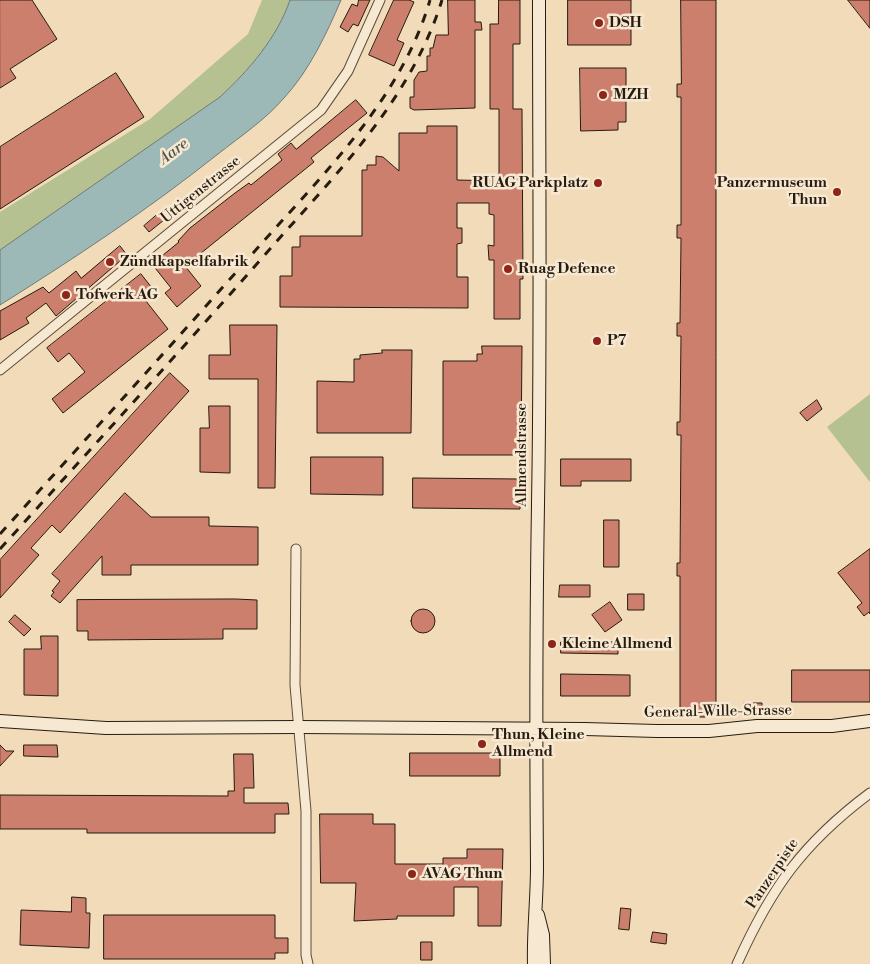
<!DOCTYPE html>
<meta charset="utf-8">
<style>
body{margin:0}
canvas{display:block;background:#f2dbb9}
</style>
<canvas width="870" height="964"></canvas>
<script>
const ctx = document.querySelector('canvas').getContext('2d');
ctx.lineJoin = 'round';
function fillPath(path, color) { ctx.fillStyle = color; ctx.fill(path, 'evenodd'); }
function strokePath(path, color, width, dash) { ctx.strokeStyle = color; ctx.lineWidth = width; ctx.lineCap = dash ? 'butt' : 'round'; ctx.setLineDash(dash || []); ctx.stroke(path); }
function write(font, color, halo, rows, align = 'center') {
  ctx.font = font + ' "Libre Bodoni",serif'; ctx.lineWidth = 5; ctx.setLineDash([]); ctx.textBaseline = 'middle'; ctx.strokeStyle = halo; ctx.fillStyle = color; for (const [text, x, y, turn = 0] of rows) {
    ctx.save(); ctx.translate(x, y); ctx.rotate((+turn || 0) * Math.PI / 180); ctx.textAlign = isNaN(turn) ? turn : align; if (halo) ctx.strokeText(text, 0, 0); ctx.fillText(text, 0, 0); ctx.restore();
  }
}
fillPath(new Path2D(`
 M262 0H290C277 38 249 70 220 97L0 250V212L150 119 248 34Z
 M870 394V482L827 427Z`), '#b6c192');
const water = new Path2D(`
 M290 0H341C327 33 309 71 284 98 265 120 241 136 218 154 149 209 75 258 0 305V250L220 97C249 70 277 38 290 0Z`);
fillPath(water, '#9db9b7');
strokePath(water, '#6e7a74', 1);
const building = new Path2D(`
 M0 0H32L57 39 10 69 16 78 0 88Z
 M359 0H370L358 26 353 24 348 32 340 27 352 4 357 6Z
 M394 0H409L414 2 397 40 404 43 394 66 369 55Z
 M448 0H475V22H481L482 30H475V108L414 110 410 108V97H414V80L419 72 427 71V56H430V48H433L436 35H448Z
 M499 0H520V44H513V109H522L523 279H520V319H494V260H489L488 245 494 246V215L489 214V203H457V228H462V243L457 244V277H468V308L280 307V276H292V247H300V236H362V170H367V165H376V156L383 157 399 171V133H427V126H457V180L499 181V109H490V24H498Z
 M568 0H631V45H568Z
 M681 0H716V715H709V717H680V576H677V563H680L681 435H677V422H680L681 336H677V323H680L681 238H677V225H681V97H677V84H681Z
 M848 0H870V28Z
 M580 68H626V122H618V130L581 131Z
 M116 73 144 117 0 209V147Z
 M356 100 367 113 311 158 314 162 185 266 201 286 177 307 165 293 171 288 152 264 179 242 178 241 190 228 235 193 249 183 251 185 282 160 278 154 291 143 296 149Z
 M164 209 169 216 149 232 144 226Z
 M120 246 127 255 56 316 46 303 26 318 29 323 0 340V311L43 287 49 293 76 271 81 278Z
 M141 274 152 288 142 296 168 329 63 413 52 399 85 372 69 353 58 362 47 348Z
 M230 325H277L275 488H258V379H209V355H230Z
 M482 346H522L521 455H443V361H477V354H482Z
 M382 350H412L411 433H317V381L354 382V359H360V355L382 353Z
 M170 373 189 391 60 533 52 525 31 548 39 555 0 598V560Z
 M817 400 822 409 807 421 800 413Z
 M209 406H230V473L200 472V428H209Z
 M311 457H383V495L311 494Z
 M561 459H631V481H581V486H561Z
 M413 478 520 479V509L413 508Z
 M125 493 151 517H209V526L258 527V565H131V575H102V556L60 603 51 596 54 592 52 591 60 581 52 574Z
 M604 520H619V567H604Z
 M870 549V614L869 612 864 616 857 607 862 603 838 573Z
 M560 585H590V597H559Z
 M628 594H644V610H628Z
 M236 599 257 600V629H223V639L88 640V631H77V600Z
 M610 602 622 620 605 632 592 615Z
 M411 621a12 12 0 1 1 24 0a12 12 0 1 1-24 0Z
 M15 615 31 629 24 636 9 622Z
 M41 636H58V696L24 695V649H41Z
 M561 642H618V654L561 653Z
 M792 670H870V702H792Z
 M561 674 630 675V696H561Z
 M744 703H762V710H744Z
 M0 745 6 751H14L0 766Z
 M24 745H57L58 757 24 756Z
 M410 753H500V776H410Z
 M234 754H253L254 788H244V803H288L289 814H275V833H87V829H0V795L228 796V791H234Z
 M320 814H373V824H395V864H443V858H467V849H503L501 926H478V887H454V916H397V919L354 921 356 883H321Z
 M72 897 86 898V913H90L89 948 20 945 21 910 71 912Z
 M621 908 631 909 629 930 619 929Z
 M104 915H275V938H288V953H275V959H104Z
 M653 932 667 934 666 944 651 942Z
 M421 942H432V960H421Z`);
fillPath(building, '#cb7f6c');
strokePath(building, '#271c10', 1);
const street = new Path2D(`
 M0 370 321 110 348 71 380 0
 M296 549 295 685 306 811V955L308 964
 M737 964C771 888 803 843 870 793`);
const secondary = new Path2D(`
 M0 721 106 728 299 727 585 729 657 731H709L757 726H832L870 721
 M538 915 543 935 544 964
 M534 964C533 932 537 900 537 867 536 746 536 625 538 504 541 336 539 168 539 0`);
strokePath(street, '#5a4c3a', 11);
strokePath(secondary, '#271c10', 14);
strokePath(street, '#f7e8d2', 9);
strokePath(secondary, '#f7e8d2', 12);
strokePath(new Path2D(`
 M0 534C85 440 170 347 254 252 321 176 401 100 430 0
 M0 549C88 452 176 356 262 258 331 179 410 103 442 0`), '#271c10', 3, [9, 9]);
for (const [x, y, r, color] of [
 [599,23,5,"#8f2418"],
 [603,95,5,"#8f2418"],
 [598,183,5,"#8f2418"],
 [837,192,5,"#8f2418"],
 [110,262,5,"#8f2418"],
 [508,269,5,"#8f2418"],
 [66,295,5,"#8f2418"],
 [597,341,5,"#8f2418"],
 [552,644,5,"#8f2418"],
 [482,744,5,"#8f2418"],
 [412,874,5,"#8f2418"]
]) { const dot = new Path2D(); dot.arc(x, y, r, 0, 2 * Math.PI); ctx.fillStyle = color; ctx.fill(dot); strokePath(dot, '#f7e8d2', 2); }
write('bold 15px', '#271c10', '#f7e8d2', [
 ["DSH",609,23],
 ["MZH",613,95],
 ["RUAG Parkplatz",588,183,"right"],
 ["Panzermuseum",827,183,"right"],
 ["Thun",827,200,"right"],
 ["Zündkapselfabrik",120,262],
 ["Ruag Defence",518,269],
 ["Tofwerk AG",76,295],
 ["P7",607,341],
 ["Kleine Allmend",562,644],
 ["Thun, Kleine",492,735],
 ["Allmend",492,752],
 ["AVAG Thun",422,874]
], 'left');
write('15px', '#271c10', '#f7e8d2', [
 ["Uttigenstrasse",201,190,-39],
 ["Allmendstrasse",522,455,-90],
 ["General-Wille-Strasse",718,712,-1],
 ["Panzerpiste",773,874,-56]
]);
write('italic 16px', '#50534a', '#f7e8d2', [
 ["Aare",174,152,-37]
]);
</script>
